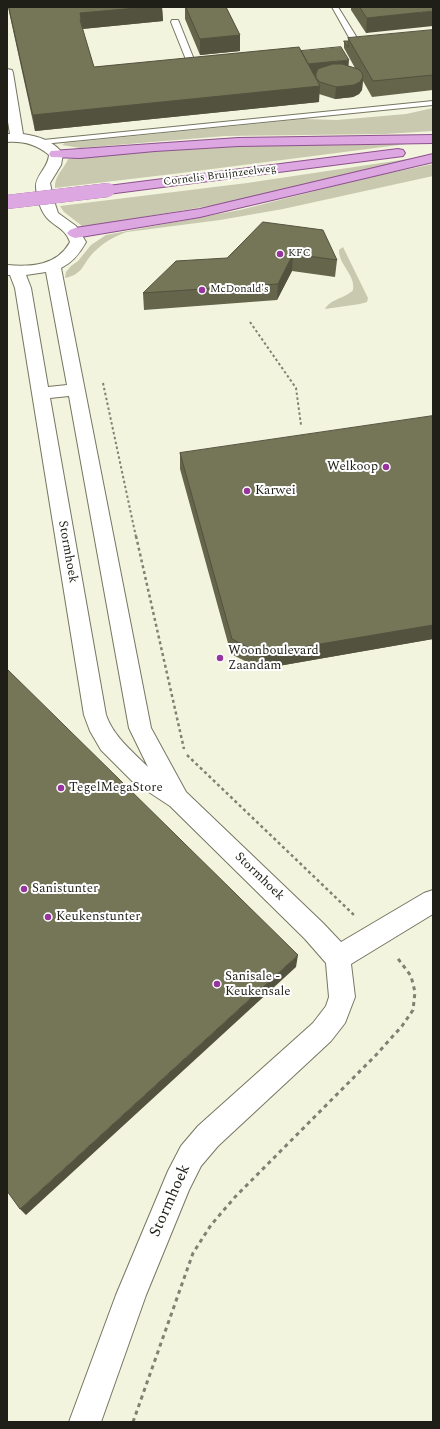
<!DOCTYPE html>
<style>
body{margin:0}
#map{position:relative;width:440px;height:1429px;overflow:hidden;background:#f3f4de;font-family:Spectral,serif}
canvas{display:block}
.frame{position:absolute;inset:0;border:8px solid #1f1f17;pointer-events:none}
</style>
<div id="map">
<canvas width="440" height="1429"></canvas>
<div class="frame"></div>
</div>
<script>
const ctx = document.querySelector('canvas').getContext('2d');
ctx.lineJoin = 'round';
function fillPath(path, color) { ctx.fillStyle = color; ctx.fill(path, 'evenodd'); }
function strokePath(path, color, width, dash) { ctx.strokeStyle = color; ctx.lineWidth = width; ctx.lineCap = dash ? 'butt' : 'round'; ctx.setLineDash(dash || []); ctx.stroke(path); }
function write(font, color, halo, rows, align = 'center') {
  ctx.font = font + ' Spectral,serif'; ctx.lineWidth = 4; ctx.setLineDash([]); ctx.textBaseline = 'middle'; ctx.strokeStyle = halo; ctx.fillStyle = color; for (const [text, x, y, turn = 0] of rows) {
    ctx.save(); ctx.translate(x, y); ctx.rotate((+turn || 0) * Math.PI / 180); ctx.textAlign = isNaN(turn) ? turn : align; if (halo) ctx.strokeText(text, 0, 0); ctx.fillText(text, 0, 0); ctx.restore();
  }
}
fillPath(new Path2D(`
 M433 108V131L385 134 225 136 80 148 62 145 65 143 304 119 337 120 406 114Z
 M422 142 181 173 55 188C54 176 64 169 68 159 185 145 303 144 422 142Z
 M428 156 215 205 100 224 82 226 64 212 60 206 247 183Z
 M433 164V176L283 209 220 220 127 232C115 236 104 242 94 252 82 264 84 274 65 278L66 272 71 266 78 261 91 245 106 235 240 210 366 178Z
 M343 247 368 298 367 302 360 304 325 309C330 299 346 298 353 290 356 275 338 264 339 250Z`), '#c9c9af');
const service = new Path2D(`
 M332 7H338L362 46 361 48H355Z
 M172 20H178L179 22 195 62H205V66L189 67 171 22Z
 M433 101V105L43 144 39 142 43 140Z`);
const minor = new Path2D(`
 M7 69 12 70 13 73 23 134C38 136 54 141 63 154L61 165 50 183 53 198 58 213 76 226 86 242C80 253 73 262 61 268L151 728 186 792 323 923 341 942 424 893 433 890V914L351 964 355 997 345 1023 331 1041 218 1146 201 1166 189 1190 146 1295 101 1422H69L116 1295 168 1171 181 1146 198 1126 313 1023 326 1006 329 997 326 963 305 939 170 806 132 781 101 750 90 731 84 715 15 288 10 275H7V265C31 267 57 266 70 242 66 230 58 228 49 220 41 213 36 197 36 186 36 175 48 168 49 155 36 144 23 141 7 142V134H10L7 116ZM46 272 67 385 48 387 31 288 26 275ZM69 396 129 728 148 767C132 751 114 737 106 715L50 398Z`);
const primary = new Path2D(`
 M433 135V143L238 146 155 151 80 158 51 157 49 154 51 151 238 138Z
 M398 149 403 150 405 153 403 156 108 194 103 193 101 190 103 187 108 186Z
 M433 154V162L200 217 75 238 70 236 67 233 70 230 75 228 200 209Z`);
strokePath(service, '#767662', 2);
strokePath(minor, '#767662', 2);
strokePath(primary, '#8c528d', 2);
strokePath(new Path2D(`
 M250 322 296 388 301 425
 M103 383 136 537`), '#818173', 2, [2.5, 2.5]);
strokePath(new Path2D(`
 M136 536 184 749
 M187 755 354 915`), '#818173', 2.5, [3, 3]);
strokePath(new Path2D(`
 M133 1422 193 1253 211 1225 235 1197 376 1055 402 1026 413 1010 415 992 411 976 396 956`), '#818173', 3, [4, 4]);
fillPath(service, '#fff');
fillPath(minor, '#fff');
fillPath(primary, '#dda7e1');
const primaryBridge = new Path2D(`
 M7 202 108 190`);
strokePath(primaryBridge, '#8c528d', 14, []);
strokePath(primaryBridge, '#dda7e1', 14);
fillPath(new Path2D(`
 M8 7H162L163 21 82 29 94 67 301 51 355 68 344 48V41H348V38L433 30V90L372 97 363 81 362 90 359 94 353 97 335 99 319 94V102L35 131Z
 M185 7H226L240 35V51L200 55 185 19Z
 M351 7H433L366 33 351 10Z
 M263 222 337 260 335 277 292 271 277 300 144 310 143 293 227 258Z
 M433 416V639L261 669 231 654 180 469V453Z`), '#65654c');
fillPath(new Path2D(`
 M148 7H162L163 21 82 29 81 19 80 13Z
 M433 11V26L366 33 367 18Z
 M240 35V51L200 55V39Z
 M349 60 348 72 307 76 308 64Z
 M363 77 362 90 359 94 353 97 335 99 336 87Z
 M320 86 319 102 35 131 33 115Z
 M293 254 292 271 277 300 278 284Z
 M433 625V639L261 669V654Z
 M298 955 296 967 26 1215 20 1209Z`), '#52523e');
const building = new Path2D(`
 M9 7H148L80 13 81 19 80 20 94 67 299 47 320 86 33 115Z
 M186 7H226L240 35 200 39Z
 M360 7H433V11L367 18Z
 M433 30V75L373 81 348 38Z
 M344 41H348V47Z
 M341 47 349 60 308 64 301 51Z
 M333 64H342L358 69 362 73 363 77 360 82 354 85 336 87 320 82 316 78V73L318 69Z
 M263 222 323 230 337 260 293 254 278 284 143 293 176 261 227 258Z
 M433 416V625L261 654 232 639 180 453Z
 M7 669 298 955 20 1209 7 1191Z`);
fillPath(building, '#757558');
strokePath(building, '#52523e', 1);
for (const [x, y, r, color] of [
 [280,254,4,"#95359d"],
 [202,290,4,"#95359d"],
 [386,467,4,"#95359d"],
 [247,491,4,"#95359d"],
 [220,658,4,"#95359d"],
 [61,788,4,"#95359d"],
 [24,889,4,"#95359d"],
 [48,917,4,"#95359d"],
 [217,984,4,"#95359d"]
]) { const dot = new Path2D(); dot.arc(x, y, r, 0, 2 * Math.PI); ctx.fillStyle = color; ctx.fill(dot); strokePath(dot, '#fff', 1.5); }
write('11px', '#1f1f17', '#fff', [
 ["Cornelis Bruijnzeelweg",220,176,-7]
]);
write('11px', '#1f1f17', '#fff', [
 ["KFC",288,254],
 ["McDonald's",210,290]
], 'left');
write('13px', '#1f1f17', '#fff', [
 ["Welkoop",378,467,"right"],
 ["Karwei",255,491],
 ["Woonboulevard",228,651],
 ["Zaandam",228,666],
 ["TegelMegaStore",69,788],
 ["Sanistunter",32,889],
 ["Keukenstunter",56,917],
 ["Sanisale -",225,977],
 ["Keukensale",225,992]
], 'left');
write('13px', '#1f1f17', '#fff', [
 ["Stormhoek",67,552,80],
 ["Stormhoek",259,877,44]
]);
write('16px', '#1f1f17', '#fff', [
 ["Stormhoek",171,1201,-66]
]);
</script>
